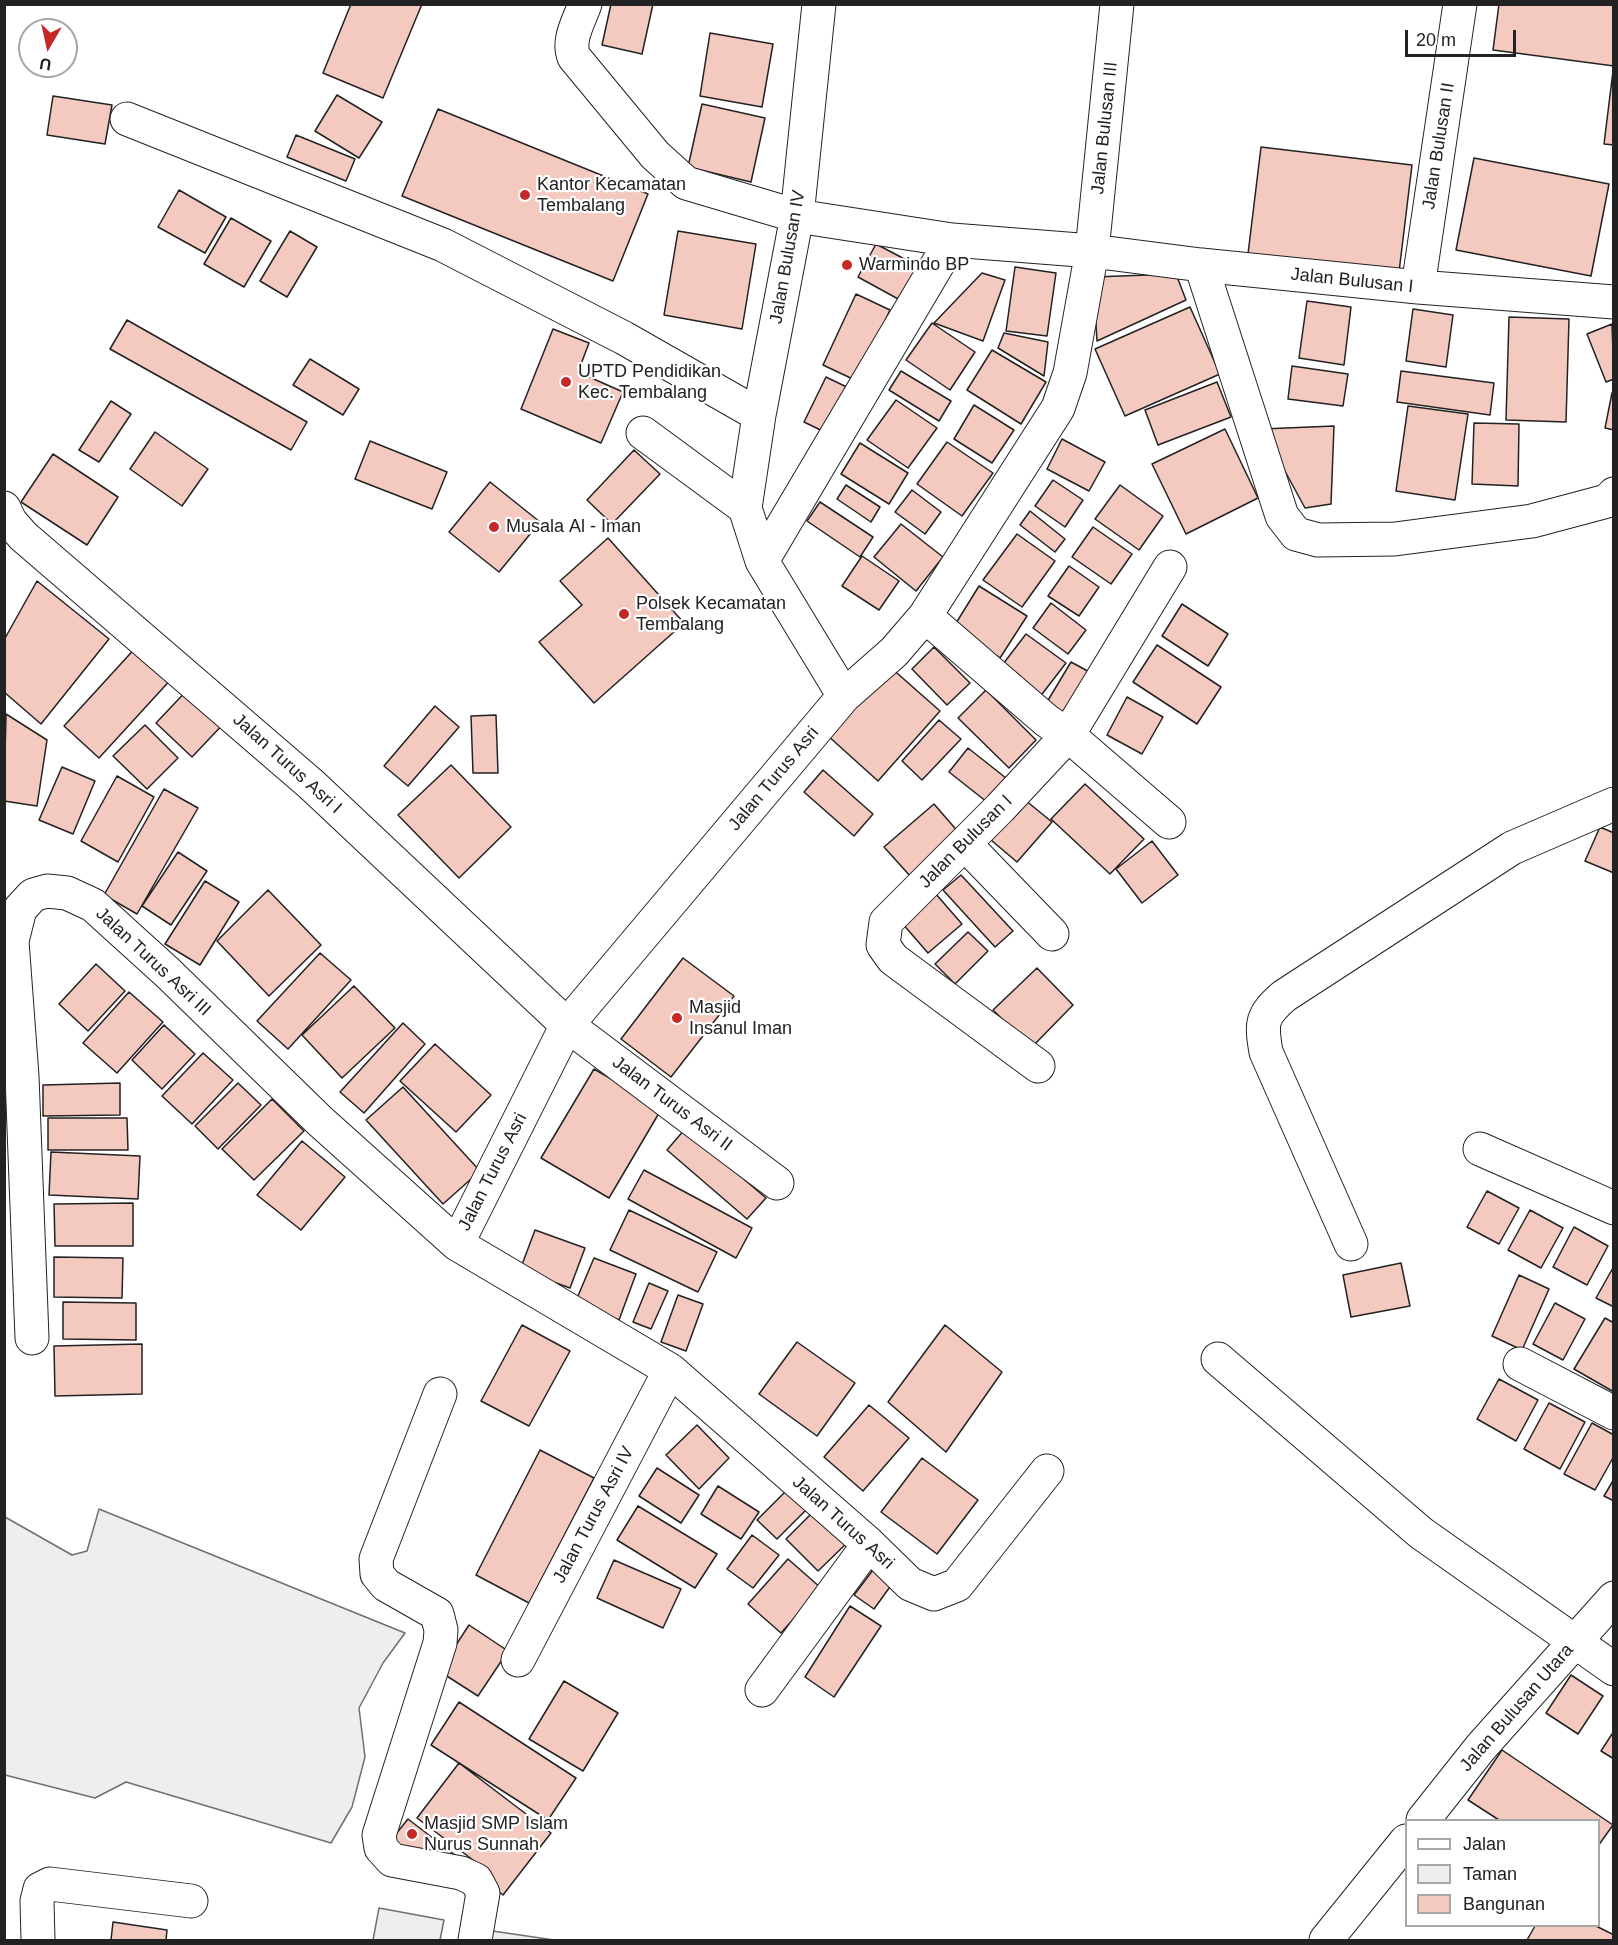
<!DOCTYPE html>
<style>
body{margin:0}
#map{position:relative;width:1618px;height:1945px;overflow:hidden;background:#fff;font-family:Helvetica,sans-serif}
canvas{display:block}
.frame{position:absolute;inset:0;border:6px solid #222;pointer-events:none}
.legend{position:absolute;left:1405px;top:1819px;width:195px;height:108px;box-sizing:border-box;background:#fff;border:2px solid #a7a7a7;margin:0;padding:8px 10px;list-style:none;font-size:18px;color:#222}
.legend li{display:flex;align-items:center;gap:12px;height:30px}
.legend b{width:30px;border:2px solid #a7a7a7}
.north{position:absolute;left:18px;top:18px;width:60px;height:60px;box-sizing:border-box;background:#fff;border:2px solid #a7a7a7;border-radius:50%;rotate:189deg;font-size:16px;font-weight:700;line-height:24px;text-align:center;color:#222}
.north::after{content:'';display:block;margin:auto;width:21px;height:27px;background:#c62828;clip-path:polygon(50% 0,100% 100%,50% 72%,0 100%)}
.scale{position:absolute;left:1405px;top:30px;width:111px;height:27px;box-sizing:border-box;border:3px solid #222;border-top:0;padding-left:8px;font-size:18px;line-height:21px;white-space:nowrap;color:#222;-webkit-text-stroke:4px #fff;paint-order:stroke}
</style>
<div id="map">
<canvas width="1618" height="1945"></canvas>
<div class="frame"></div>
<ul class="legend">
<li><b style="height:8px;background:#fff"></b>Jalan</li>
<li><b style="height:16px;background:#eee"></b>Taman</li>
<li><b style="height:16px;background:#f3c9c0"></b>Bangunan</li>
</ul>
<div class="north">U</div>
<div class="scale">20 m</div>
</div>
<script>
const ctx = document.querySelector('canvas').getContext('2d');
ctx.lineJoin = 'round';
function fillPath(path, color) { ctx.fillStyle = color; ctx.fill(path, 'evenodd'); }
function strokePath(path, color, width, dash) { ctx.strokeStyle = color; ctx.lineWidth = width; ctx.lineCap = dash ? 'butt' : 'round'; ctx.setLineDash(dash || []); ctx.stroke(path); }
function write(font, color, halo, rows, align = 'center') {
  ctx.font = font + ' Helvetica,sans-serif'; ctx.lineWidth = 4.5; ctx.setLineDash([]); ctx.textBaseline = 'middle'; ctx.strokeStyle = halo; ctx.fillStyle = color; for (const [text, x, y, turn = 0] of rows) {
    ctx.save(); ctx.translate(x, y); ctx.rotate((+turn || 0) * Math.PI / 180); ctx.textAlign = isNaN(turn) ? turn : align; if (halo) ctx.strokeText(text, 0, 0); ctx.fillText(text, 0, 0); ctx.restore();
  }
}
const green = new Path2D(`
 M99 1509 405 1633 383 1663 359 1708 365 1757 352 1807 331 1843 126 1782 95 1798 5 1775V1517L72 1555 87 1551Z
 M379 1908 444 1920 440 1940H373Z
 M479 1929 554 1940H476Z`);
fillPath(green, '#eee');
strokePath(green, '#6f6f6f', 1.5);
const building = new Path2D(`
 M351 4H422L383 98 323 73Z
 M611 4H653L642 54 602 45Z
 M1499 4H1614V66L1493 50Z
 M710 33 773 44 762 107 700 96Z
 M1613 71H1614V145L1604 144Z
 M337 95 382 122 359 158 315 131Z
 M53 96 112 105 105 144 47 135Z
 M702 104 765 118 751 182 688 167Z
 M438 109 648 194 613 281 402 196Z
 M296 135 355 159 346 181 287 157Z
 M1261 147 1412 165 1399 272 1248 254Z
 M1474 158 1609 184 1591 276 1456 250Z
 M179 190 226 217 205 253 158 227Z
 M231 218 271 241 244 287 204 264Z
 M290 231 317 247 287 297 260 281Z
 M678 231 756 244 742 329 664 315Z
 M876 244 918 266 900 300 858 277Z
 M1015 267 1056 273 1047 336 1006 331Z
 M982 273 1005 280 983 341 934 323Z
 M1176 274 1186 300 1097 341 1093 277Z
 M856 294 890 310 857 381 823 365Z
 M1307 301 1351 307 1344 365 1299 358Z
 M1190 307 1220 374 1125 416 1095 349Z
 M1413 309 1453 315 1446 367 1406 361Z
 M1509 317 1569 319 1566 422 1506 420Z
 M127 320 307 422 291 450 110 349Z
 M932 323 975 352 950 390 906 360Z
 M1612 324 1614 379 1606 382 1587 334Z
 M553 329 589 343 578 372 623 392 601 443 521 409Z
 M1004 333 1048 342 1044 376 998 348Z
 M992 350 1046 382 1021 424 967 390Z
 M310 359 359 389 343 415 293 385Z
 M1292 366 1348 374 1343 406 1288 399Z
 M901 371 951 401 939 421 889 390Z
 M1401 371 1494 383 1490 415 1397 402Z
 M826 377 857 392 835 437 804 422Z
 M1217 382 1231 417 1158 445 1145 410Z
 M1612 393H1614V430L1605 428Z
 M896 400 937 428 908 468 867 440Z
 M111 401 131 414 99 462 79 450Z
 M974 405 1014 430 992 463 954 439Z
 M1408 406 1468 414 1455 500 1396 491Z
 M1474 423 1519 424 1518 486 1472 484Z
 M1334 426 1331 504 1305 508 1262 429Z
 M1225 429 1258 498 1186 534 1152 464Z
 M155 432 208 469 182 506 130 469Z
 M1062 439 1105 462 1089 491 1047 469Z
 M370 441 447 472 432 509 355 479Z
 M947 442 993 473 962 516 917 484Z
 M860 443 908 473 889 504 841 474Z
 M634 450 660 474 612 524 587 500Z
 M53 454 118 497 87 545 21 502Z
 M1053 480 1083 500 1065 527 1035 506Z
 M490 482 540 522 499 572 449 532Z
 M846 485 880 507 871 522 837 499Z
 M1120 485 1163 516 1139 550 1095 519Z
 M912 490 941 512 925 534 895 512Z
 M820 502 873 537 860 557 807 521Z
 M1030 511 1065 539 1055 552 1020 525Z
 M901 524 943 557 916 591 874 557Z
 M1093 527 1132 554 1111 584 1072 557Z
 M1017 534 1055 561 1022 607 983 580Z
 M608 538 684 623 594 703 539 642 582 605 560 581Z
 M862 556 899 581 879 610 842 586Z
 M1069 566 1099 587 1079 616 1048 596Z
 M37 581 109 639 41 724 4 692V640Z
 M979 586 1027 616 1000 658 953 628Z
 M1051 603 1086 630 1068 654 1033 628Z
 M1182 604 1228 634 1208 666 1162 636Z
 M1026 634 1066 663 1039 698 1000 668Z
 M139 644 174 676 99 758 64 726Z
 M1157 645 1221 687 1197 724 1133 682Z
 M934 647 970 683 947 705 912 669Z
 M1071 662 1095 675 1068 720 1044 707Z
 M889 666 940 711 878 781 827 735Z
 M192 685 228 719 192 757 156 723Z
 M986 690 1036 740 1009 768 958 718Z
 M1127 697 1163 717 1142 754 1107 735Z
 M435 706 459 727 408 786 384 766Z
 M6 714 47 740 37 806 4 801Z
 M496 715 498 773H473L471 716Z
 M939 720 961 739 922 780 902 761Z
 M145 725 178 758 147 789 113 756Z
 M968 748 1011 782 992 806 949 772Z
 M451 765 511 827 459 878 398 815Z
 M62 767 95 781 73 834 39 820Z
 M823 770 873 814 854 836 804 792Z
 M117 776 154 797 118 862 81 841Z
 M1085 784 1144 839 1110 874 1051 819Z
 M164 789 198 808 137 914 104 895Z
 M1025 800 1052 822 1017 862 991 840Z
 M934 804 960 834 911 877 884 847Z
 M1600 827 1614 833V873L1585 861Z
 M1152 841 1178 875 1142 903 1116 869Z
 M178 852 207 871 171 925 142 906Z
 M961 875 1013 931 995 947 943 890Z
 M205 881 239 902 200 965 165 944Z
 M268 890 321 945 269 996 217 941Z
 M935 893 962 924 928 953 901 922Z
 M968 932 988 951 955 984 935 964Z
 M320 953 351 980 288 1049 257 1021Z
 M683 958 734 996 671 1077 621 1039Z
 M96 964 125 991 88 1031 59 1004Z
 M1037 968 1073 1005 1031 1048 993 1010Z
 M354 986 395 1028 342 1078 302 1035Z
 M129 992 163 1022 117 1073 83 1043Z
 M403 1023 425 1044 364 1113 340 1092Z
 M164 1025 195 1054 162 1089 132 1060Z
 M435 1044 491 1095 456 1132 400 1081Z
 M203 1053 233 1080 192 1124 162 1096Z
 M594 1069 662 1108 609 1198 541 1158Z
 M120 1083V1115L43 1116V1085Z
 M238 1083 261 1105 218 1149 195 1126Z
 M403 1087 480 1171 443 1204 366 1120Z
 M272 1099 304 1131 254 1180 222 1149Z
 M48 1118H127L128 1150H48Z
 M685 1129 766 1198 747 1219 667 1150Z
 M302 1141 345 1177 301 1230 257 1195Z
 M51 1152 140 1156 138 1199 49 1195Z
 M644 1170 752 1228 736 1258 628 1199Z
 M1487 1191 1519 1208 1499 1244 1467 1227Z
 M133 1203V1246H55L54 1204Z
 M629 1210 717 1252 698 1292 610 1250Z
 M1530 1210 1563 1228 1541 1268 1508 1250Z
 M1574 1227 1608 1246 1587 1285 1553 1267Z
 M535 1230 585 1248 570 1288 520 1270Z
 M54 1257 123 1258 122 1298 54 1297Z
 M594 1258 636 1274 619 1320 575 1303Z
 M1401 1263 1410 1306 1351 1317 1343 1275Z
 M1614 1266V1307L1596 1298Z
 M1519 1275 1549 1289 1522 1350 1492 1336Z
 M649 1283 668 1291 651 1329 633 1322Z
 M678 1295 703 1304 686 1351 661 1342Z
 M63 1302 136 1303V1340L63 1339Z
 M1555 1303 1585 1319 1563 1360 1533 1344Z
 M1605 1318 1614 1323V1392L1574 1369Z
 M522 1325 570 1351 529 1426 481 1401Z
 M945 1325 1002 1372 946 1452 888 1402Z
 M797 1342 855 1383 817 1436 759 1394Z
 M142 1344V1394L55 1396 54 1346Z
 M1499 1379 1538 1400 1516 1441 1477 1419Z
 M1549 1403 1585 1422 1560 1469 1524 1449Z
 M869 1405 909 1438 863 1491 824 1457Z
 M1592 1423 1614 1435V1456L1595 1490 1564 1474Z
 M697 1425 729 1458 699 1489 666 1455Z
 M540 1450 594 1478 529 1603 476 1575Z
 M922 1458 978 1500 937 1554 881 1512Z
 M657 1468 699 1495 681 1523 639 1496Z
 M1614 1479V1501L1604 1496Z
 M718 1486 759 1512 741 1539 701 1514Z
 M786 1491 806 1510 777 1539 757 1520Z
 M638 1506 717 1554 695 1588 617 1540Z
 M815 1510 848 1542 818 1571 786 1539Z
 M752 1535 779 1555 753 1588 727 1569Z
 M788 1559 821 1588 781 1633 748 1604Z
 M614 1560 681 1589 663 1628 597 1598Z
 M873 1570 892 1584 874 1609 854 1595Z
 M850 1606 881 1626 834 1697 805 1677Z
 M469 1625 508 1651 478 1696 439 1671Z
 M1571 1675 1603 1696 1578 1734 1546 1713Z
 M564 1681 618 1713 583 1771 529 1739Z
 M459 1702 576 1778 548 1820 431 1745Z
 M1614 1731V1759L1601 1751Z
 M1502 1750 1613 1825 1598 1846V1820H1499L1468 1800Z
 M459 1763 551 1833 503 1895 471 1870 477 1863 417 1818Z
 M408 1819 468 1865 383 1850Z
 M113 1922 167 1930 166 1940H111Z
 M1535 1926H1596L1614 1935V1940H1527Z`);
fillPath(building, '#f3c9c0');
strokePath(building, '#222', 1.5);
const minor = new Path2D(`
 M585 4C579 21 567 40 574 57L655 155 686 183 797 216 952 240 1092 251 1201 265 1418 287 1614 302
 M819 4 797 216 759 415 745 508 762 561 844 696 567 1025 457 1244 670 1370 869 1544 910 1584 934 1594 957 1585 1047 1471
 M127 119 443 245 624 338 759 415
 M1201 265 1282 516 1296 534 1318 540 1395 539 1532 521 1607 501 1614 494
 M1418 287 1460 4
 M643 433 745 508
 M4 508 10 521 23 536 312 785 567 1025 777 1183
 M762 561 952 240
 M925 616 1047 721 1068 735 1000 808 886 922 883 945 893 959 1038 1066
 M844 696 894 652 925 616 1058 408 1070 373 1092 251 1117 4
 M1169 822 1068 735 1170 567
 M965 844 1052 934
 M1480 1149 1614 1208
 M1351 1244 1266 1052C1261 1023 1261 1016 1284 996L1512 848 1614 804
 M32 1338 22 1076 12 941 20 909 33 895 47 891 67 893 93 905 168 973 320 1121 457 1244
 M1218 1359 1421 1533 1614 1669
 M1520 1364 1614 1413
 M440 1394 376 1559 377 1574 386 1585 437 1614 441 1630 440 1643 379 1835 381 1848 392 1860 461 1873 476 1880 483 1893 475 1940
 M518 1660 670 1370
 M762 1690 869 1544
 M1423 1820 1481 1747 1614 1598
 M38 1940 37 1901 40 1889 50 1884 191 1901
 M1326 1940 1406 1841`);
strokePath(minor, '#222', 35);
strokePath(minor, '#fff', 33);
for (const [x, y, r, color] of [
 [525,195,6,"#c62828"],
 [847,265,6,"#c62828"],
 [566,382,6,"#c62828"],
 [494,527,6,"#c62828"],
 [624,614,6,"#c62828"],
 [677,1018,6,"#c62828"],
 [412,1834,6,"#c62828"]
]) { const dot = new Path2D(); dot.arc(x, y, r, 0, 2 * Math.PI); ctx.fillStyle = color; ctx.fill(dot); strokePath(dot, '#fff', 2); }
write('18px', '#222', '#fff', [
 ["Jalan Bulusan III",1105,128,-84],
 ["Jalan Bulusan II",1439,146,-81],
 ["Jalan Bulusan IV",788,257,-80],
 ["Jalan Bulusan I",1352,281,6],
 ["Jalan Turus Asri I",287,764,42],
 ["Jalan Turus Asri",774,779,-50],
 ["Jalan Bulusan I",966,842,-45],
 ["Jalan Turus Asri III",153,962,43],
 ["Jalan Turus Asri II",672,1104,37],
 ["Jalan Turus Asri",493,1172,-63],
 ["Jalan Turus Asri IV",594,1515,-62],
 ["Jalan Turus Asri",843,1523,42],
 ["Jalan Bulusan Utara",1517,1708,-49]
]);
write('18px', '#222', '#fff', [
 ["Kantor Kecamatan",537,185],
 ["Tembalang",537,206],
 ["Warmindo BP",859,265],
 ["UPTD Pendidikan",578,372],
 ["Kec. Tembalang",578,393],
 ["Musala Al - Iman",506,527],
 ["Polsek Kecamatan",636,604],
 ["Tembalang",636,625],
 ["Masjid",689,1008],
 ["Insanul Iman",689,1029],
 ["Masjid SMP Islam",424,1824],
 ["Nurus Sunnah",424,1845]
], 'left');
</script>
